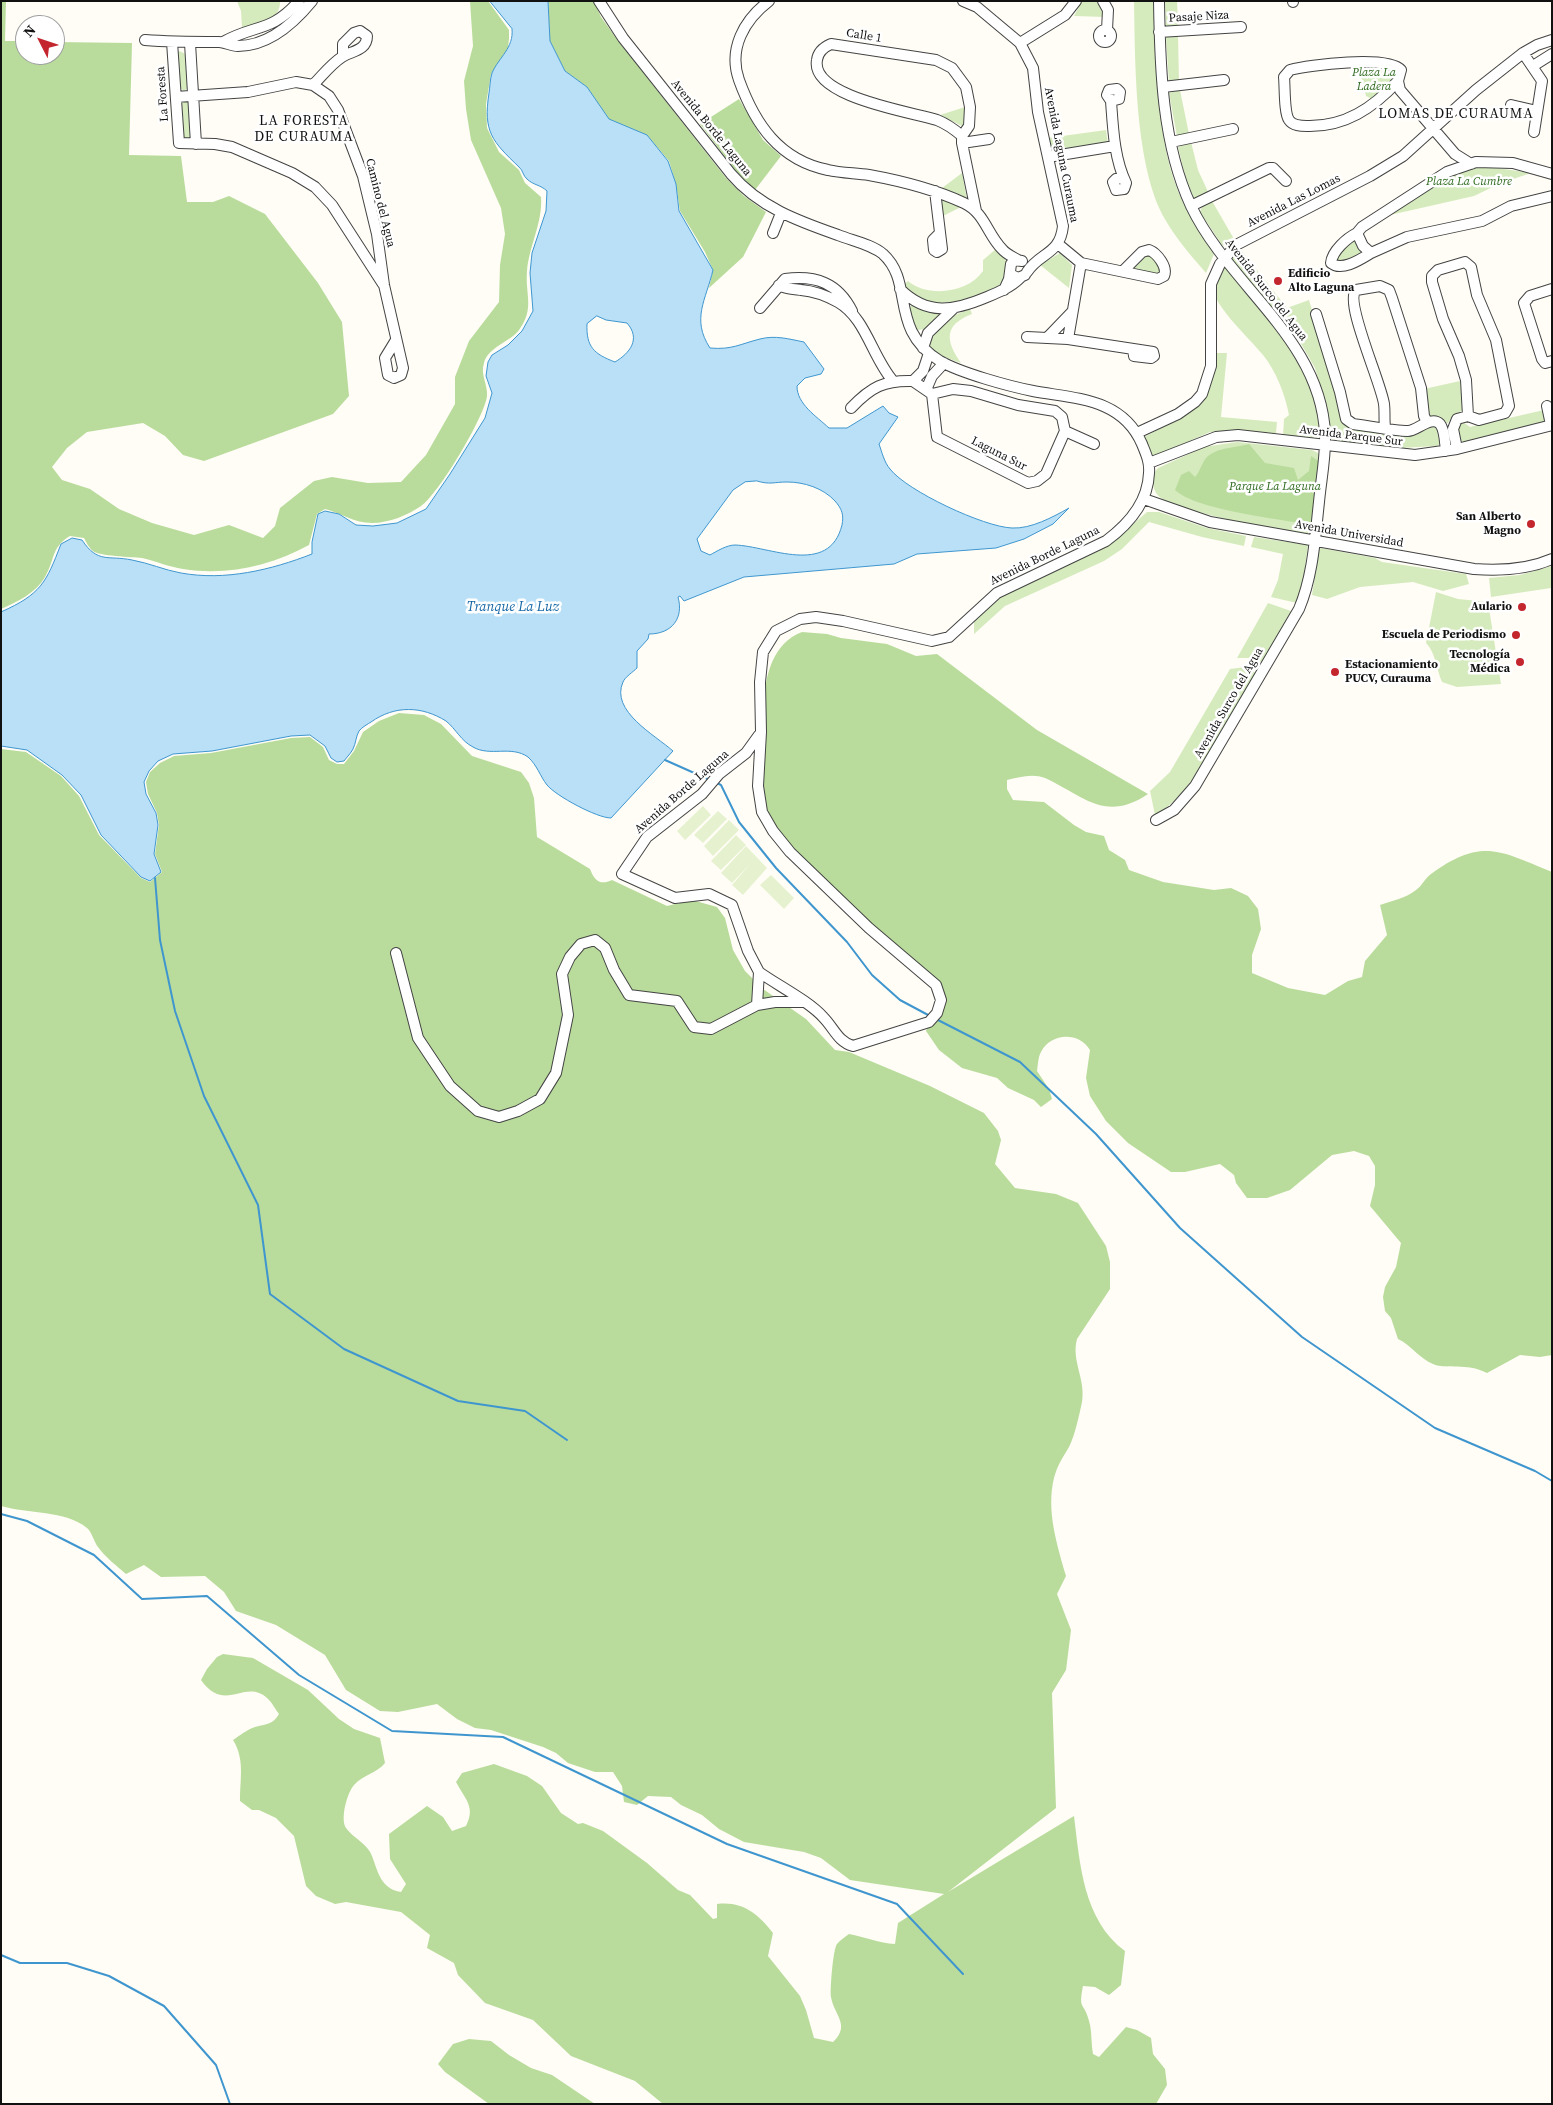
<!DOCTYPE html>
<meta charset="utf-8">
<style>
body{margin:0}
#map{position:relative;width:1553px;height:2105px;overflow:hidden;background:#fffdf5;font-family:"Source Serif 4",serif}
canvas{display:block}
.frame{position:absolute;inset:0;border:2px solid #111;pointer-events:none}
.north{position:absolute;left:15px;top:15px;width:50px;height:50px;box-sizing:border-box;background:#fff;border:1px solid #a0a0a0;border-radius:50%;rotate:311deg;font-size:14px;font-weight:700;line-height:20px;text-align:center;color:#111}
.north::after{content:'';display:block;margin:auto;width:18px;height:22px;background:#c4262e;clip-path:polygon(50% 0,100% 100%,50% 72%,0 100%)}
</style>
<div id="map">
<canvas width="1553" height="2105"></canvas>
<div class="frame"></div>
<div class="north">N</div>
</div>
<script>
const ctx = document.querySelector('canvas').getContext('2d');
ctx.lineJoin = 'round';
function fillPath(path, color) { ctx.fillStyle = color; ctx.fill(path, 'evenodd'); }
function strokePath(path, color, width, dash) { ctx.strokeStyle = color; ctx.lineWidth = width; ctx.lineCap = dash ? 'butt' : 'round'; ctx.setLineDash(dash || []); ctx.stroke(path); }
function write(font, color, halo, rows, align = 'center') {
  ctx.font = font + ' "Source Serif 4",serif'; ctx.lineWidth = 5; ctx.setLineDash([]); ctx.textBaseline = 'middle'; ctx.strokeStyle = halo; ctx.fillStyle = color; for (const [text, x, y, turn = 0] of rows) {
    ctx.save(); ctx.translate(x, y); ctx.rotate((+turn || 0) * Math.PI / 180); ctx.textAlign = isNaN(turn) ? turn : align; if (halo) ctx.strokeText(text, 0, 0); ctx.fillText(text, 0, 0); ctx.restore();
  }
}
fillPath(new Path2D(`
 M237 1H280C281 20 258 26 242 28L241 11Z
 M1082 1H1099L1105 17 1074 16Z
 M1134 1H1154C1158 64 1155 132 1178 191 1187 214 1201 234 1214 254L1206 273C1187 251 1165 226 1155 198 1135 141 1135 62 1134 1Z
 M1165 1H1177L1178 26H1166Z
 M1178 35 1179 82H1169L1166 37Z
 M179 51 186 54 189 87 184 91 177 86 176 55Z
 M1359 68H1387L1396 73 1395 80 1372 99 1366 96Z
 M1180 90 1189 134 1177 136 1169 93Z
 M186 101 190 103 191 137 185 139 182 137 179 105Z
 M965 107 966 122 964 127 940 115Z
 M1106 130 1108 144 1050 153 1048 138Z
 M1191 142 1198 170 1209 194 1194 199 1185 176 1178 147Z
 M1477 165 1531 173 1501 183 1474 196 1390 215 1449 174Z
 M962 173 967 199 942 188Z
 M938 195 963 206 941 217Z
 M1212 201 1234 239 1225 246 1222 245 1200 212 1202 206Z
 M1356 235 1366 253 1339 264 1334 258Z
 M996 249C999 253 1004 257 1006 261 1020 296 939 310 918 299 912 296 907 289 903 285L908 281C928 298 968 293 983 271V260Z
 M1241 250 1287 308 1309 300 1336 392 1343 422 1346 426 1413 436 1433 426 1437 429 1440 444 1437 446 1400 448 1337 442 1331 439 1328 412 1315 368 1300 342 1231 259Z
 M1149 252 1164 270 1162 275 1130 270V267Z
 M1060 253 1072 265 1069 288 1040 265Z
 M1224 266 1288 343 1310 384 1319 423 1317 438 1283 436 1284 419 1289 415C1285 394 1276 371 1263 355 1252 341 1215 307 1214 291 1213 282 1220 274 1224 266Z
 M913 305 943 312 926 329 917 330 914 327 909 307Z
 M970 309 972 314C944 325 945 340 961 363L935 354 926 344V341L952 316Z
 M1213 353H1227L1221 417 1277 422 1276 433 1210 432 1152 458 1143 439 1144 437 1178 419 1195 407Z
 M1460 381 1463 410 1453 416 1448 423 1443 424 1437 418 1430 416 1424 389Z
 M1544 410V422L1464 442 1459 439 1456 426 1463 422 1470 427Z
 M1237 442 1312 450 1318 453 1320 459 1308 535C1286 534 1178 510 1161 498 1152 492 1150 476 1158 468L1204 447Z
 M1147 512H1159L1207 528 1246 536 1244 546 1202 537 1149 522 1122 549 1104 561 1005 606 974 634V619L1001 596 1110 544Z
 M1254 537 1308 545 1302 590 1297 603 1271 597 1278 580 1283 554 1251 547Z
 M1321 548 1375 558 1382 562 1466 574 1469 584 1443 591 1413 582 1360 587 1327 599 1312 595 1319 549Z
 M1552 566 1551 588 1491 597 1489 578 1520 575Z
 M1436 592 1458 599 1488 602 1501 684 1457 687 1442 682C1436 669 1436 653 1426 643Z
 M1268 603 1291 611 1292 613 1262 662 1250 658H1237Z
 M1246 667 1256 673C1233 711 1194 796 1155 815L1150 791 1170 772 1230 669Z`), '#d5ebbd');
fillPath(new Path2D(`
 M1 1H6L5 41H25V55H55V42L132 43 129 155 181 156 187 202H213L229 196 265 214 318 283 342 322 349 396 333 414 204 461 183 455 165 436 143 423 87 432 67 448 52 467 62 480 90 489 119 509 152 523 194 535 229 525 263 538 275 526 280 508 314 481 332 477 368 483 401 482 426 455 455 404V377L469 341 499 302 500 265 505 234 501 208 471 140 466 109 464 81 473 46 470 1H488L509 30V38L508 49 491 74 486 104 487 128 499 152 519 170 525 183 541 197C543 222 529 246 527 271 525 295 535 308 519 330 510 342 488 347 484 363 480 375 488 384 487 396 485 416 438 495 421 506 408 515 389 523 372 523 354 523 341 513 325 509L317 514 309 545C271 566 227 576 183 569 169 567 156 561 142 558 131 557 99 556 93 551 89 548 86 542 84 538L70 536C51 547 55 560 45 577 36 593 17 602 1 609Z
 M548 1H594L601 17 619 42 726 178 744 196 766 212 743 257 709 288 713 270 705 252 680 211 676 184 669 161 647 135 609 119 587 87 565 71 550 41Z
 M739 99 763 140 781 156 755 190 736 171 700 124Z
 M1249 444 1265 463 1294 468 1298 480 1309 471 1311 456 1320 462 1311 525C1280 519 1196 510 1175 490L1181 475 1189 471 1195 477C1200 472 1202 462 1207 457 1218 447 1236 448 1249 444Z
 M802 632 827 634 841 638 887 644 916 656 937 654 1037 730 1148 794C1105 823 1084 796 1045 778 1033 773 1019 777 1007 780V789L1013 800 1044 802 1074 825 1086 832 1104 836 1109 850 1125 860 1129 870 1163 882 1214 890 1231 888 1248 896 1258 909 1261 929 1252 955V973L1288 988 1325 995 1348 981 1362 977 1365 961 1387 935 1380 905C1392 901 1406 898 1416 890 1422 886 1425 878 1431 874 1482 837 1500 851 1552 872V1355L1540 1357 1520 1355 1487 1373C1466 1362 1446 1370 1433 1364 1420 1359 1411 1345 1398 1339L1391 1318 1385 1311 1383 1297 1385 1287 1396 1267 1401 1243 1370 1206 1375 1185V1166L1369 1156 1354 1151 1332 1155 1290 1190 1267 1198H1247L1236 1183 1234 1175 1220 1164 1185 1172H1171L1128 1143 1106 1121 1090 1096 1086 1078 1090 1050C1079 1031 1050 1033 1041 1052 1038 1057 1038 1065 1037 1071L1049 1089 1052 1099 1041 1107 1034 1100 1008 1088 997 1078 962 1068 939 1050 926 1031 936 1008 938 990C900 954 862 919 825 882 802 859 776 838 764 806 755 780 763 732 764 704 765 675 773 643 802 632Z
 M399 713 424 715 441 724 472 756 521 772 529 783 534 798 537 837 590 869C594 880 600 886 612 880L667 906 692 900 717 907 725 918 733 950 745 971 763 989 806 1019 835 1050 849 1052 930 1086 984 1113 998 1131 1001 1140 995 1164 1015 1188 1056 1194 1078 1203 1106 1246 1110 1262V1289L1077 1339C1071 1361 1086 1379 1082 1402 1079 1416 1075 1435 1069 1447 1063 1457 1057 1466 1054 1478 1046 1510 1057 1545 1066 1576L1057 1594 1071 1630 1066 1670 1052 1693 1056 1808 948 1892 1074 1816C1080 1864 1083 1920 1125 1951L1121 1985 1109 1995 1095 1987 1083 1986C1078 2011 1084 2001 1089 2021 1092 2030 1091 2043 1093 2054L1099 2057 1126 2027 1137 2030 1151 2038 1153 2054 1165 2069 1167 2085 1156 2104H663L635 2081 571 2056 533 2020 485 2003 458 1975 454 1963 427 1948 430 1935 401 1912 346 1902 335 1904 316 1896 306 1886 294 1836 276 1818 259 1810H252L240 1801C240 1779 245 1759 233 1740 239 1736 248 1729 255 1727 265 1724 273 1725 279 1714 275 1709 272 1702 267 1698 245 1678 225 1714 201 1680L207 1669 217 1657 223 1654 253 1658 308 1690 339 1719 354 1729 380 1738 385 1763C377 1773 363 1775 354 1785 347 1793 340 1819 346 1828 353 1838 368 1844 372 1856 378 1872 381 1889 401 1892L406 1884 390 1859 389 1834 427 1806 443 1817 452 1831 466 1826C476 1807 465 1799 456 1782L462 1773 494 1764 527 1776 542 1786 561 1813 578 1824 583 1823 603 1831 647 1863 678 1890 690 1895 713 1919 717 1918V1904C743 1901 758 1914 773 1933L768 1956 800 1996 806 2010 814 2038 833 2042C851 2025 834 2015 831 1997 830 1989 833 1949 837 1944 840 1940 845 1937 849 1934 865 1937 879 1943 895 1944L898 1923 944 1894 850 1880 821 1858 804 1852 744 1842 719 1829 702 1815 681 1805 671 1797 648 1796 637 1805 624 1802 622 1786 613 1772H595L568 1763 556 1753 543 1747 491 1730 475 1728 457 1719 437 1704 398 1712 380 1711 346 1690 325 1655 276 1625 236 1611 224 1592 205 1576 161 1577 144 1565 126 1574C117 1566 106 1558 98 1547 94 1542 92 1532 87 1528 65 1510 28 1514 1 1506V749L26 752 61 776 79 796 99 835 141 878 150 882 162 872 155 854 159 825 157 813 148 794 146 782 150 772 160 763 174 756 211 753 291 738 310 737 323 747 329 760 337 764H344L354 751 363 732 379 721Z
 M469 2039 491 2041 509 2055 531 2068 552 2075 595 2104H489L445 2072 438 2064 453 2044Z`), '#b9dc9c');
fillPath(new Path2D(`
 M703 806 711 815 685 840 677 831Z
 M718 811 727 819 703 843 694 835Z
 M729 820 739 830 713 856 704 846Z
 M736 835 746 845 721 870 711 861Z
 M746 846 767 868 743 895 732 885 750 864 732 883 721 873Z
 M771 875 794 898 784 909 760 885Z`), '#e6f2cf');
const water = new Path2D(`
 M490 1H548L550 41 565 71 587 87 609 119 647 135 668 161 676 184 679 211 713 270C706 300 691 319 710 348 732 350 740 344 760 339 775 335 789 339 804 342L824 369 821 374 805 378 797 386C797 404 816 416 829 428H847L883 406 889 413 898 417 879 444C882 452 884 462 890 469 907 491 984 527 1012 528 1031 529 1053 517 1069 508L1053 524 1024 539 996 548 917 554 894 564 744 577 684 601 680 596 678 597C684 618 672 634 649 634L648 639 637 651V668C633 672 625 677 623 682 610 711 655 735 673 751L611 818C597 818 556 796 547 785 540 776 537 765 528 757 511 745 490 757 473 747 461 741 456 729 446 721 422 706 395 705 371 722 368 724 362 727 359 731 356 736 356 743 353 749 351 753 347 757 344 761L337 762 331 758 325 746 310 735 291 736 212 751 173 754 158 761 149 771 144 782 146 794 156 813 158 825 154 854 161 872 150 881 141 877 101 835 81 795 62 775 27 750 1 746V612C41 594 46 583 61 544L72 538 82 540C98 564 108 555 132 560 149 563 164 570 181 573 225 581 271 570 312 554V542L318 514 325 511 339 514 356 525 373 526 397 523 426 509 450 474 485 418 492 393 486 376 488 362 492 355 508 345 522 331 533 311 530 273 532 253 546 211 547 191C541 185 533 185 527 179 523 176 523 170 519 167 492 141 483 132 489 93 490 87 490 79 492 73 499 57 514 48 512 29ZM597 316 606 320 627 323C641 339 630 353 615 362 594 354 586 347 587 324ZM757 481C770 485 774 482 787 482 804 482 823 488 835 501 842 509 844 515 842 525 829 577 769 546 735 545 727 545 717 551 710 555L701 551 697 539 733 490 745 482Z`);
fillPath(water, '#b9e0f7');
strokePath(water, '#3f96cf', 1);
strokePath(new Path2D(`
 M665 760 710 780
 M717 783 721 785 739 822 776 868 847 942 872 975 900 1000 930 1016
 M155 878 160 940 175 1011 204 1096 258 1205 270 1294 344 1349 458 1401 525 1411 567 1440
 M936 1019 1020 1062 1096 1134 1180 1228 1302 1337 1435 1428 1535 1471 1552 1481
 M1 1514 27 1521 94 1555 142 1599 207 1596 299 1675 392 1731 503 1737 727 1844 897 1904 963 1974
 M1 1955 20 1963H67L109 1976 164 2006 216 2065 230 2104`), '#3f96cf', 2);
const minor = new Path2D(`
 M599 1 623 38 731 174C759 207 798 221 838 235 853 241 871 244 883 254 915 283 888 329 940 361 961 373 1008 386 1033 391 1076 399 1122 398 1142 444 1146 454 1150 462 1149 473 1148 502 1129 524 1106 541L997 593 949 637 932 641 843 621 816 617 800 619 776 631 763 652 760 682 761 732 758 786 762 812 773 831 790 852 869 928 936 985 941 1000 937 1013 929 1022 853 1046C838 1042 834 1028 823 1017 809 1001 777 985 759 972
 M769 1C744 20 728 49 739 80 755 124 779 160 828 170 841 173 855 173 869 175 902 181 934 189 964 203 985 213 987 234 1002 249 1006 254 1013 257 1018 260
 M963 1 977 7 1020 43 1033 68 1038 112 1063 226C1060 255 1040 252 1027 272
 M1103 1 1108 10 1107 30
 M1293 1V2
 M1099 36a6 6 0 1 1 12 0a6 6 0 1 1-12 0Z
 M1159 32 1241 27
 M145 40C170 42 194 42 219 42 225 42 231 46 238 46 269 46 294 23 312 1
 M172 42 179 143 215 144 232 147 292 173 315 187 332 205 383 284
 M223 42C255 24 271 33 299 1
 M190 43 196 144
 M1020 43 1065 15 1076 1
 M1523 53 1542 81 1534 132
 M1533 66 1552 54
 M1398 81C1373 108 1345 127 1307 126 1301 126 1293 126 1289 120 1284 113 1285 87 1284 77L1290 70C1309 65 1388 55 1401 70L1398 81 1400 90 1455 154 1471 164
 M313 85C322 76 331 64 342 57 351 51 367 51 367 36L360 31 354 33 343 44V56
 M1163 87 1224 80
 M176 97 248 92 296 82 313 85 329 96 338 110 363 176 377 234 384 285 403 368 401 375 394 378 388 375 385 358 396 340
 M1111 101 1119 99 1120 92 1117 89 1109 90 1107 95 1111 101C1113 128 1114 158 1126 183L1124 189 1116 190 1113 182 1116 179 1122 178
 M1511 105 1537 111
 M962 136C954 129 947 124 937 120 912 112 810 97 817 60 818 52 824 47 831 44L936 60 952 68 966 87 970 107 969 126 962 136V143L976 211
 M1171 142 1233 129
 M962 143 989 139
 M1048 157 1115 146
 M1552 174 1513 163 1476 162 1447 172 1362 227 1357 233 1363 246 1371 253 1407 237 1482 221 1511 206 1552 196
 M935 191 942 249 937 252 934 250 933 240 940 233
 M1191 206 1269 168H1273L1286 181
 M773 233 781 213
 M1357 233C1347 238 1332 251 1331 263 1342 272 1361 259 1371 253
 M1058 244 1081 263 1158 279 1164 276C1168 267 1157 253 1149 250L1142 252 1123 271
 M1010 274 1018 278 1025 275
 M779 285C787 290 792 288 801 290 813 291 827 296 838 302 866 318 872 357 893 381
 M900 289C927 316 954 311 987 297 999 292 1011 287 1020 278
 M1552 289 1530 296 1524 303 1542 359 1545 363 1552 361
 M1004 290 1009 279 1011 264 1015 260 1022 261
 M760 308 785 279C816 275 838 283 852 311
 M1316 314 1340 392 1346 419 1353 424C1369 426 1394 431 1408 431 1417 431 1431 415 1440 424 1445 430 1445 444 1446 451
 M1027 337 1068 339 1153 352 1154 356 1151 358 1134 356 1133 349
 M1047 338 1072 312
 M1068 339 1081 263
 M923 348 928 333 953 309
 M913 381 932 394 937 437 1028 483 1037 481 1046 474 1065 431 1062 417 1055 411 1018 405 971 391 953 389 932 394
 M913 381 923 371 929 353
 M926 390 932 376 944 363
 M1547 406 1551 425
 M851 408C871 387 884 380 913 381
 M1385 427C1384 419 1385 411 1384 404 1381 382 1344 302 1356 290L1380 286 1389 290 1392 298 1421 388 1424 416 1427 422
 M1065 431 1094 444
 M1137 433 1178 414 1195 402 1202 394 1211 366V284L1220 264 1236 245 1370 176 1403 156 1476 90 1523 53 1537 45 1552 40
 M1457 449 1453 429 1457 419 1468 416 1479 420 1505 413 1509 406 1496 340 1477 295 1471 267 1465 262 1438 270 1432 276V282L1443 319 1459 356 1466 380 1468 416
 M1149 463 1216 437 1238 435 1415 455 1457 449 1552 425
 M1144 499 1210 522 1474 569C1501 571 1527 570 1552 559
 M1156 820 1174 810 1195 786 1299 609C1313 576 1315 538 1319 502 1321 480 1326 456 1325 434 1321 339 1229 286 1191 206 1162 144 1160 68 1159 1
 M396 953 418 1038 450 1086 478 1111 499 1117 518 1111 540 1099 556 1073 568 1015 562 974 570 957 581 944 595 940 605 948 614 970 629 995 677 1001 694 1027 711 1029 757 1005 775 1002H803
 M757 1005 759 972 748 951 732 905 709 894 675 898 622 874 647 837 702 794 719 774 746 753 759 735`);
strokePath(minor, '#444', 12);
strokePath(minor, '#fff', 10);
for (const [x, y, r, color] of [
 [1278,281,5,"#c4262e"],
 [1531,524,5,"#c4262e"],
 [1522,607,5,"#c4262e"],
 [1516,635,5,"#c4262e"],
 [1520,662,5,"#c4262e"],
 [1335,672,5,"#c4262e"]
]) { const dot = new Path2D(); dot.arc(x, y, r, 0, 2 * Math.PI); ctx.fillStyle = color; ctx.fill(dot); strokePath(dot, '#fff', 2); }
write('12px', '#111', '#fff', [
 ["Pasaje Niza",1199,17,-3],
 ["Calle 1",864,36,9],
 ["La Foresta",163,94,-94],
 ["Avenida Borde Laguna",711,128,51],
 ["Avenida Laguna Curauma",1061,155,79],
 ["Avenida Las Lomas",1294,201,-27],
 ["Camino del Agua",380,203,76],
 ["Avenida Surco del Agua",1266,290,52],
 ["Avenida Parque Sur",1351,436,7],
 ["Laguna Sur",999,454,27],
 ["Avenida Universidad",1349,534,10],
 ["Avenida Borde Laguna",1045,556,-26],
 ["Avenida Surco del Agua",1229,703,-60],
 ["Avenida Borde Laguna",682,792,-41]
]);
write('italic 12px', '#2f6b1f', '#fff', [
 ["Plaza La",1374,73],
 ["Ladera",1374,87],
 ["Plaza La Cumbre",1469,182],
 ["Parque La Laguna",1275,487]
]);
write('bold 12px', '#111', '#fff', [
 ["Edificio",1288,274,"left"],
 ["Alto Laguna",1288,288,"left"],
 ["San Alberto",1521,517],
 ["Magno",1521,531],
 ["Aulario",1512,607],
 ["Escuela de Periodismo",1506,635],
 ["Tecnología",1510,655],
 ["Médica",1510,669],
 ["Estacionamiento",1345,665,"left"],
 ["PUCV, Curauma",1345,679,"left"]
], 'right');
ctx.letterSpacing = '1px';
write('14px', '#111', '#fff', [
 ["LOMAS DE CURAUMA",1456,114],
 ["LA FORESTA",304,121],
 ["DE CURAUMA",304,137]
]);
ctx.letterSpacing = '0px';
write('italic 14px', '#1768a6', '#fff', [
 ["Tranque La Luz",513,607]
]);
</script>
